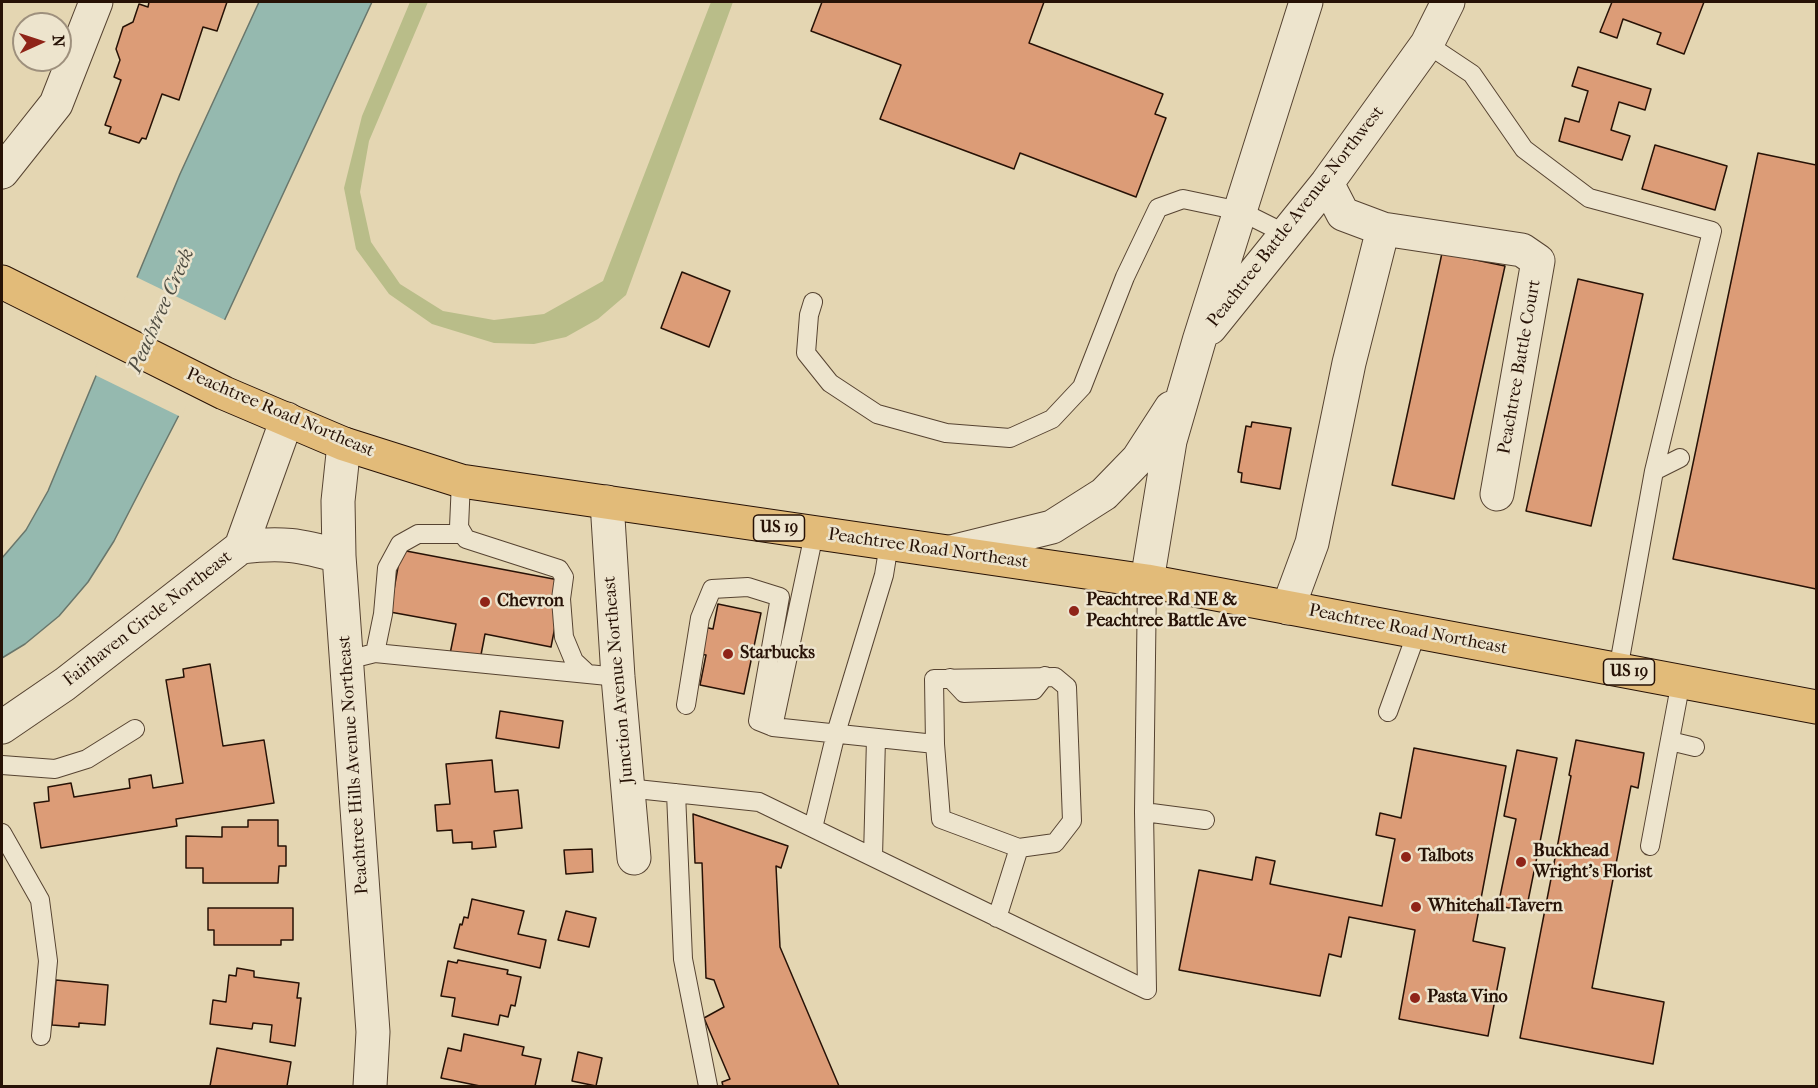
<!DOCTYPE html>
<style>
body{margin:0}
#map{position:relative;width:1818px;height:1088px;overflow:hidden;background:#e4d6b2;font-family:"IM FELL French Canon",serif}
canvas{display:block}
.frame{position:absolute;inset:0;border:3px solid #271206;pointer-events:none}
.north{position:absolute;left:12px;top:12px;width:60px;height:60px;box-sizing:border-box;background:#ede4cd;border:2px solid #9e907d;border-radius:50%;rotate:87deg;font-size:16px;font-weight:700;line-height:24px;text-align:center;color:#271206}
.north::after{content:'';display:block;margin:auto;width:21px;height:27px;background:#8f2418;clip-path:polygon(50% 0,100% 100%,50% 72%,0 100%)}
</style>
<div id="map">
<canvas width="1818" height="1088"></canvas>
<div class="frame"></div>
<div class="north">N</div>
</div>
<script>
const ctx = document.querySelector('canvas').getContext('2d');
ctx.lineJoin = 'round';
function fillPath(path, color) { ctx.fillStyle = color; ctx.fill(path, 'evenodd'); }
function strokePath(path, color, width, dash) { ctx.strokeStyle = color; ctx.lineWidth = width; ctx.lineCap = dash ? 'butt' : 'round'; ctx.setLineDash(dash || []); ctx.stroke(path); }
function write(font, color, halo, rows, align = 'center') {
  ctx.font = font + ' "IM FELL French Canon",serif'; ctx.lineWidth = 5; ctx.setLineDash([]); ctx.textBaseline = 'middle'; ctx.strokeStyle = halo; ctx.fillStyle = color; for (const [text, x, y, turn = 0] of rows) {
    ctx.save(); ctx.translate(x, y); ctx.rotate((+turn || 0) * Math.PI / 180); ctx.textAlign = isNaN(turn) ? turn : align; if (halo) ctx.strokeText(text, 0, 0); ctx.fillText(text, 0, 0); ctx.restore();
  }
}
fillPath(new Path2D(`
 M410 2H428L369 141 360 192 371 242 400 284 443 311 494 320 544 314 603 281 711 2H733L626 295 598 319 566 337 534 344 494 343 432 324 389 294 356 249 344 188 362 116Z`), '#b9bd89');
const water = new Path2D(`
 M259 2H372L194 386 114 541 88 582 59 616 25 644 2 658V558L26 530 48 491 180 174Z`);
fillPath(water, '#95b9af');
strokePath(water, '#69766b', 1.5);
fillPath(new Path2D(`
 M134 276 227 321 181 417 93 374Z`), '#e4d6b2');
const building = new Path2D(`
 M149 2H227L217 31 203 27 179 100 162 94 146 139 142 138 139 143 109 133 111 127 105 125 121 80 114 77 120 60 116 49 123 27 133 22 139 4 148 7Z
 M822 2H1044L1029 43 1163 94 1155 114 1166 118 1136 197 1020 153 1014 169 880 119 901 65 811 31Z
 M1612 2H1704L1684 54 1657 44 1661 33 1623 19 1617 38 1600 32Z
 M1578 67 1651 89 1645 110 1619 102 1611 130 1630 136 1622 160 1559 141 1565 118 1579 122 1588 91 1572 86Z
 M1655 145 1727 166 1715 210 1642 189Z
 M1758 153 1816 165V589L1673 559Z
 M1442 253 1505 266 1454 499 1392 485Z
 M682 272 730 291 709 347 661 328Z
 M1578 279 1643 294 1591 526 1526 511Z
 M1252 422 1291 428 1280 489 1241 482 1242 473 1238 472 1246 426 1251 427Z
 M401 550 564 581 551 647 485 634 480 660 450 654 456 624 390 612Z
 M718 604 761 613 744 694 700 685 706 655 699 654 704 627 713 629Z
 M210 664 223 746 264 740 274 803 176 819 177 826 41 848 34 803 49 801 48 787 71 783 74 797 130 788 129 779 151 775 153 788 183 783 166 680 184 677 183 669Z
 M500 711 563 721 559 748 496 738Z
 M1576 740 1644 753 1638 788 1631 786 1592 988 1664 1002 1653 1064 1520 1038 1571 776 1569 775Z
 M1414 748 1506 766 1473 941 1505 948 1488 1036 1399 1019 1415 930 1349 917 1341 957 1329 954 1320 996 1179 970 1199 870 1252 880 1256 857 1275 861 1270 884 1382 906 1395 839 1376 835 1380 813 1401 818Z
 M1517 750 1557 758 1526 911 1498 906 1516 819 1504 816Z
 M492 760 495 792 518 790 522 828 494 831 496 847 472 849V842L453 843 452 830 437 831 435 805 450 804 446 764Z
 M693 814 788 846 781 868 776 866 780 947 839 1086H723L722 1082 730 1079 704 1018 724 1007 714 980 706 978 702 863H695Z
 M248 820H278V846H286V866H279L278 883H203V868H186V836L222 837V827H248Z
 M592 849 593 872 566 874 564 850Z
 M472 899 524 911 518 934 546 940 540 968 454 948 460 924 462 925 464 917 468 918Z
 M208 908H293V940H281V945H214V930H208Z
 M566 911 596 918 589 947 558 940Z
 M458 960 508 970 507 974 521 977 515 1006 511 1005 508 1017 500 1015 498 1025 452 1016 455 998 441 996 448 961 457 963Z
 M237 968 254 971V977L299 983 297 998H301L295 1046 270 1042 272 1025 253 1023 252 1029 210 1024 213 1000 226 1002 229 975 236 976Z
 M56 980 108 985 105 1025 79 1023V1027L52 1025Z
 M464 1034 524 1047 522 1055 541 1059 535 1086H480L441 1078 448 1048 461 1051Z
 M217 1048 291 1062 287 1086H210Z
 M578 1052 602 1058 596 1086 572 1081Z`);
fillPath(building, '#dc9c77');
strokePath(building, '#271206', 1.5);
const lane = new Path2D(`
 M1427 44 1472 74 1524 149 1589 198 1712 231 1654 471
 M813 302 809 315 806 353 830 383 877 414 946 433 1010 438 1052 419 1082 387 1125 277 1158 208 1183 199 1240 211 1286 234
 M461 481 459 527 466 539 559 569 564 577 561 599 564 637 574 661 588 674 618 677
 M375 653 588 674
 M363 656 375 653 383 614 387 568 400 544 418 534H462
 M1618 670 1654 471 1680 458
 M950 678 964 693 1034 690 1045 676
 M686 705 700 618 712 589 748 587 780 597 758 721 773 727 935 744 934 679 1055 677 1067 687 1072 821 1055 843 1019 848
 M1388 712 1417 632
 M773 727 814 534
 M1670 741 1695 747
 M935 744 941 819 1019 848 997 918
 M2 765 55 769 87 759 135 729
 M627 788 759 802 1147 990 1144 812 1147 581
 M676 793 683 959 708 1086
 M1144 812 1205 820
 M813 828 836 733 884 575 889 544
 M2 833 40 900 48 961 41 1036
 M1650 846 1681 681
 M873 857 876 738`);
const street = new Path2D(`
 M2 172 56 104 96 2
 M1327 183 1343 214 1383 229 1522 250 1538 261 1497 494
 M1210 328 1327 183 1427 44 1448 2
 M344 444 338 501 339 556 373 1032 370 1086
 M607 502 618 677 634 858
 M241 547C282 542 300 545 339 556
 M951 552 1052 527 1104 494 1138 459 1171 408
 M1147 581 1170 441 1199 341 1306 2
 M1288 608 1312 543 1349 363 1383 229
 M2 727 65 684 241 547 287 419`);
const highway = new Path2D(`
 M2 282 224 393 344 444 461 481 1147 581 1816 707`);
strokePath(lane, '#564331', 20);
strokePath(street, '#564331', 35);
strokePath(highway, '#271206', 35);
strokePath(lane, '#ede4cd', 18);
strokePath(street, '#ede4cd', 33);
strokePath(highway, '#e2bb79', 33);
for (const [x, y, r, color] of [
 [485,602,6,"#8f2418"],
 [1074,611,6,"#8f2418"],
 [728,654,6,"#8f2418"],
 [1406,857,6,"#8f2418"],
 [1521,862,6,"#8f2418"],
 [1416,907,6,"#8f2418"],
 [1415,998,6,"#8f2418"]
]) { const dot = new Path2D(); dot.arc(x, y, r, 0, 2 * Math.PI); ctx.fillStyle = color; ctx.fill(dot); strokePath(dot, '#ede4cd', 2); }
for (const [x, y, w] of [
 [779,528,51],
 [1629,672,51]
]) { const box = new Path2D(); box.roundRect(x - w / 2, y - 13, w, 26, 4.5); ctx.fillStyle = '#ede4cd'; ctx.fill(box); strokePath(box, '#271206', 1.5); }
write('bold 16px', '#271206', null, [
 ["US 19",779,528],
 ["US 19",1629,672]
]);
write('18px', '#271206', '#ede4cd', [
 ["Peachtree Battle Avenue Northwest",1296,217,-52],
 ["Peachtree Battle Court",1520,367,-80],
 ["Peachtree Road Northeast",280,413,23],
 ["Peachtree Road Northeast",928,549,8],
 ["Fairhaven Circle Northeast",148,619,-38],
 ["Peachtree Road Northeast",1408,630,11],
 ["Junction Avenue Northeast",619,680,-95],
 ["Peachtree Hills Avenue Northeast",354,765,-94]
]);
write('bold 18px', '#271206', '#ede4cd', [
 ["Peachtree Rd NE &",1086,601],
 ["Peachtree Battle Ave",1086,622],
 ["Chevron",497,602],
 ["Starbucks",740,654],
 ["Buckhead",1533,852],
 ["Wright's Florist",1533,873],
 ["Talbots",1418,857],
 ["Whitehall Tavern",1428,907],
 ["Pasta Vino",1427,998]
], 'left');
write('italic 20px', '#4e4c41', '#ede4cd', [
 ["Peachtree Creek",162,311,-66]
]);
</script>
